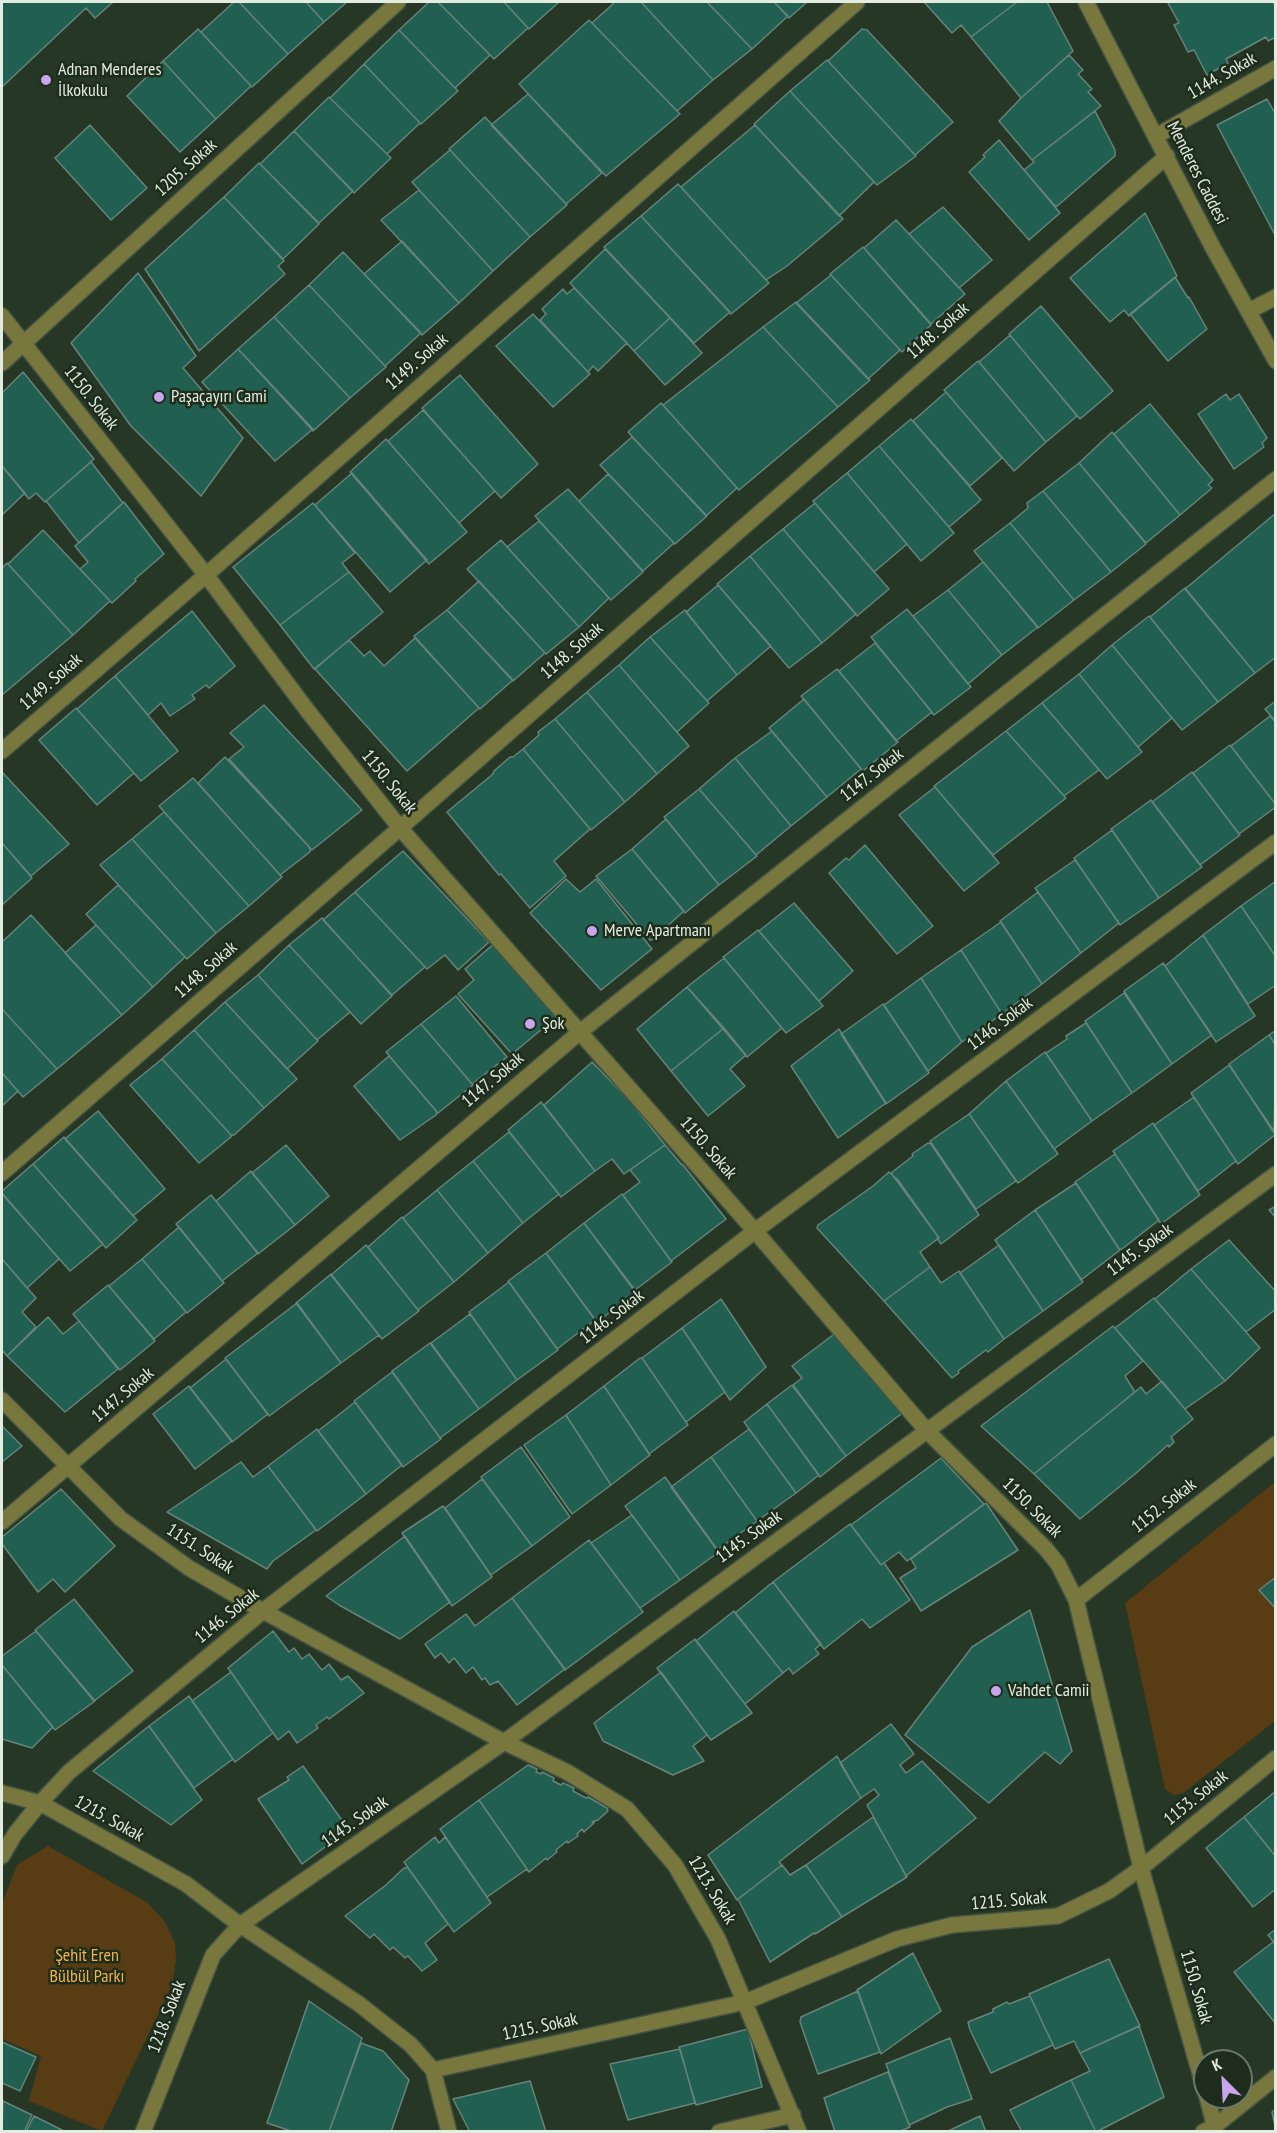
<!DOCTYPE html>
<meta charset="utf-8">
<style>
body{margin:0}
#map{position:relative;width:1277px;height:2133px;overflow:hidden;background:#273725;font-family:"PT Sans Narrow",sans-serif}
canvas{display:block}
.frame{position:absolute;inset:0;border:3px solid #e2ece1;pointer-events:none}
.north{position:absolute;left:1193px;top:2049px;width:60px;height:60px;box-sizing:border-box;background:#1e2c1b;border:2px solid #6c796a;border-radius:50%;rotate:336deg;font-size:16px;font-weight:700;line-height:24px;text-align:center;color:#e2ece1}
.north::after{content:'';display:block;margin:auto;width:21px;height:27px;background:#c9a5ee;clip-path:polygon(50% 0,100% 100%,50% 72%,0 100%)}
</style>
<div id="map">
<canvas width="1277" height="2133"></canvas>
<div class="frame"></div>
<div class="north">K</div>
</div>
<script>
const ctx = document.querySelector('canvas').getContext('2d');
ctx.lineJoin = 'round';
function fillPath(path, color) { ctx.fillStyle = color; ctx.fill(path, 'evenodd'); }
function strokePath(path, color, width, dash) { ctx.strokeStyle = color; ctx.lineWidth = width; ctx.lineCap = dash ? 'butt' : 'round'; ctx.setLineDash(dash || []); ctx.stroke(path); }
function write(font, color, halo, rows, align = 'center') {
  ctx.font = font + ' "PT Sans Narrow",sans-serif'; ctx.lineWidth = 5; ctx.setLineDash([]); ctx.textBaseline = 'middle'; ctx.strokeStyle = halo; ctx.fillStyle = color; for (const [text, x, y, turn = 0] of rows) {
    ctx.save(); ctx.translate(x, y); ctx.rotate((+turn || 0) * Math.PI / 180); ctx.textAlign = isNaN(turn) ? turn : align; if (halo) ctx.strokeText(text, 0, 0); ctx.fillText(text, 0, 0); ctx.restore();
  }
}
fillPath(new Path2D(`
 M1275 1482V1721L1183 1793 1174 1795 1165 1789 1125 1603Z
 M48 1846 148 1903 165 1922 175 1943 176 1960 172 1985 102 2131 29 2101 41 2056 2 2039V1904L17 1865Z`), '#583d14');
const building = new Path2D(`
 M2 2H113L95 18 86 8 2 87Z
 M234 2H239L288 54 252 87 201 32Z
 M239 2H306L324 22 288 54Z
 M306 2H347L324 22Z
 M429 2H438L490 55 455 88 399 30Z
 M438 2H504L528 28 494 59Z
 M504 2H559L529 29Z
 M615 2H641L713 80 677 111 592 23Z
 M641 2H707L752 49 713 80Z
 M707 2H774L788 16 752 49Z
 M774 2H807L789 18Z
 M924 2H1017L971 37 961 25 952 33Z
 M1017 2H1047L1073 51 1021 98 971 37Z
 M1171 2H1273L1276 7V37L1268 41 1266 37 1226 59 1228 63 1207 75 1194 50 1188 52 1174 25 1179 23 1168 3Z
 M589 20 680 114 606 176 519 84Z
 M198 29 251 86 216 119 163 61Z
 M862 29 867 30 953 122 915 155 828 61Z
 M399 30 458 91 421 124 364 64Z
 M1069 55 1083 70 1078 74 1092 89 1088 92 1101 106 1032 160 999 121 1021 98Z
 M827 60 916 156 877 185 790 91Z
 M163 61 216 119 180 152 127 96Z
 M364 64 420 123 387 154 330 98Z
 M790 91 874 182 839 216 754 124Z
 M528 94 602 173 566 204 491 125Z
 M329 97 391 158 354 193 294 131Z
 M1267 99 1276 115V237L1217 125Z
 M1095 111 1115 150V156L1056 207 1024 170 1034 162 1032 160Z
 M485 117 567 205 530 237 449 149Z
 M90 125 147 188 111 220 55 158Z
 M755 125 843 219 787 266 766 280 681 187Z
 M294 131 353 191 319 223 260 164Z
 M999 140 1060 213 1029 240 969 172 985 157 983 155Z
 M450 150 530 237 493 271 412 182Z
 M259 163 319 224 283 259 224 197Z
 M678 184 769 283 731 314 641 216Z
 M419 190 493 271 459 303 381 220Z
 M224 197 284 261 278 266 285 274 199 351 145 269Z
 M943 207 992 260 959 288 909 234Z
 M1145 213 1177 276 1129 316 1124 310 1110 322 1070 278Z
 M641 216 730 312 694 343 604 247Z
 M896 220 965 294 931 324 864 248Z
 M402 241 459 303 422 335 364 274Z
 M863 247 931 325 902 352 830 274Z
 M605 249 670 318 634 351 570 283Z
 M343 252 421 333 385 366 309 285Z
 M138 273 196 356 183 368 243 438 201 496 131 426 71 343Z
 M831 275 900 350 868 379 796 303Z
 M1175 277 1188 298 1189 297 1207 329 1168 361 1130 314Z
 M309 285 386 367 350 398 274 317Z
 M574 288 627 343 598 371 593 366 588 372 540 320 546 314 542 309 563 289 567 294Z
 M796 302 870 380 838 407 763 327Z
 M1041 306 1113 391 1080 419 1009 334Z
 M533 314 590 374 553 407 496 346Z
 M274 317 350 398 313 431 238 349Z
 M670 318 702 353 665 385 634 351Z
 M763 327 838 407 739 490 663 405Z
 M1010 335 1077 416 1046 442 979 362Z
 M238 349 313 429 275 461 202 382Z
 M978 361 1046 442 1014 471 944 390Z
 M23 372 94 459 45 502 36 493 29 499 2 466V393Z
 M460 375 538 464 501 498 422 408Z
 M946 392 1002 458 970 486 913 421Z
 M1226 394 1230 400 1239 394 1267 438 1262 443 1264 447 1234 469 1198 414Z
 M661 403 737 488 706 516 628 432Z
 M1150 404 1213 480 1208 485 1212 488 1180 515 1114 434Z
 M423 410 495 491 459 523 388 441Z
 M911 419 981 500 949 527 879 446Z
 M1112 432 1180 515 1146 543 1079 463Z
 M632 437 707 516 675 544 600 465Z
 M386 439 467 532 429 564 350 472Z
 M879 446 954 533 921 561 847 473Z
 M91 462 123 503 79 543 46 501Z
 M1079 463 1146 544 1111 572 1043 491Z
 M2 466 25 493 2 515Z
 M352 473 427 560 390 592 315 505Z
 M847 473 907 544 874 572 813 501Z
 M608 474 674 543 643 571 579 501Z
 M568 489 643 572 611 600 535 516Z
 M1043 491 1111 572 1074 600 1010 523 1028 508 1027 503Z
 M124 502 164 554 135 579 136 581 112 603 80 569 88 562 75 546Z
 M313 503 355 553 342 563 349 572 280 625 233 567Z
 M815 503 889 589 857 616 783 529Z
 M1276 513V657L1255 673 1185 589Z
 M539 521 609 598 579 627 507 547Z
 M1010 523 1074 600 1038 628 974 551Z
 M783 529 856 614 822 643 750 556Z
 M43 530 110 601 73 635 8 564Z
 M501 540 579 627 546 654 467 569Z
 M750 556 822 643 789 668 717 584Z
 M983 562 1038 627 1002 655 948 590Z
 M7 563 73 635 2 695V568Z
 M349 572 383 612 314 669 280 625Z
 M479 581 545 653 513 681 447 610Z
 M718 585 771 646 737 675 686 612Z
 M1185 588 1255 673 1218 702 1150 617Z
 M948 590 1002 655 968 684 913 616Z
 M907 609 971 687 934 715 871 637Z
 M447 610 513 680 480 709 414 636Z
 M685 610 737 675 707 701 650 637Z
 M192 611 235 666 209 688 206 685 192 695 195 699 170 716 161 703 148 715 115 676Z
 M1149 616 1218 702 1182 730 1112 645Z
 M650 637 709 703 677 732 619 665Z
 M415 638 479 708 407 771 315 669 349 640 364 656 370 651 384 666Z
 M875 643 932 712 896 741 839 671Z
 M1112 645 1172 718 1138 747 1079 674Z
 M619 665 689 746 657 774 587 692Z
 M837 669 898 742 863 771 801 696Z
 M1079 674 1142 752 1107 779 1042 703Z
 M115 676 178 751 141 781 77 709Z
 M587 692 657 774 625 802 555 719Z
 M804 699 861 769 827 797 769 728Z
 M1276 701V722L1265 709Z
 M1042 703 1099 770 1064 796 1006 731Z
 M264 705 362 810 312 850 229 759 244 747 230 733Z
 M76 708 134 773 97 805 39 740Z
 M1270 716 1276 723V805L1231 746Z
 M555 719 625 802 591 830 523 749 539 735 538 732Z
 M772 731 827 797 791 826 735 758Z
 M1006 731 1066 798 993 855 934 786Z
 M1230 745 1276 805V807L1239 834 1193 773Z
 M523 749 590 829 554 861 566 876 530 908 501 874 499 875 447 812 493 774 494 771 510 757H513Z
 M225 757 310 848V852L280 875 198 783Z
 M735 758 791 826 756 855 699 789Z
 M2 772 69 844 31 876 2 843Z
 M1192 772 1240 835 1200 865 1152 802Z
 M193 778 282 877 249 906 159 806Z
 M935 787 999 863 964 891 899 815Z
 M699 789 757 856 719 885 664 817Z
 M1151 800 1202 867 1159 898 1111 829Z
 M164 812 249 906 216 933 132 839Z
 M666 819 719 885 685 913 632 849Z
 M1112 830 1159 898 1120 925 1074 858Z
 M132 839 216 933 187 959 100 865Z
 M2 843 32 878 2 905Z
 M865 845 933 926 897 954 829 873 846 858 849 860Z
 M632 849 684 911 652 940H650L596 876Z
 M403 851 489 942 458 970 445 955 427 969 355 892Z
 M1075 860 1119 923 1081 953 1035 888Z
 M566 879 580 892 596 879 652 949 601 990 530 913Z
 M1276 881V957L1241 906Z
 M118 885 185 957 153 987 86 914Z
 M355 892 425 967 392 995 323 920Z
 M1038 892 1081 953 1042 984 1000 921Z
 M794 903 853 971 819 1001 759 931Z
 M1241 906 1276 957V985L1248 1004 1203 935Z
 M31 915 122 1015 57 1069 2 1009V942Z
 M322 918 392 996 361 1024 289 945Z
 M1001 922 1042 984 1002 1014 961 950Z
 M96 925 153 987 122 1015 65 953Z
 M758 930 823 1006 786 1033 723 957Z
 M1203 935 1255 1016 1216 1042 1165 966Z
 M496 942 559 1015 512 1054 458 994 474 980 465 969Z
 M289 945 350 1012 317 1040 258 975Z
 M961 950 1002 1014 962 1042 921 978Z
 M724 958 782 1028 747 1057 687 987Z
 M1163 963 1212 1035 1172 1064 1124 991Z
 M258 975 318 1041 287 1069 225 1002Z
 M921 978 962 1042 928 1071 884 1005Z
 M687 987 724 1028 671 1071 637 1029Z
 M1124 993 1172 1064 1132 1093 1085 1021Z
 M456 996 507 1057 472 1084 421 1024Z
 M225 1002 297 1079 264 1108 194 1030Z
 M883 1004 929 1073 886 1104 841 1034Z
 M2 1009 57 1069 23 1097 2 1073Z
 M1086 1023 1132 1093 1092 1121 1046 1053 1067 1039 1066 1036Z
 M421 1024 473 1085 438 1113 386 1052Z
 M724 1028 746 1055 730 1069 745 1086 708 1116 671 1071Z
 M839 1029 886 1103 838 1138 791 1066Z
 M194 1030 264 1108 234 1135H231L162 1059Z
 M1276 1030V1046L1269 1035Z
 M1269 1035 1276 1046 1274 1133 1229 1064Z
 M1045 1052 1092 1121 1054 1149 1006 1081Z
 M389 1056 437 1112 436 1115 400 1140 354 1086Z
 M162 1059 231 1135V1137L199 1163 130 1085Z
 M592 1062 631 1102 665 1145 624 1174 612 1159 595 1171 544 1105Z
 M1229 1065 1276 1134 1238 1164 1191 1093Z
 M2 1073 18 1091 2 1106Z
 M1006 1081 1058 1154 1018 1183 969 1114Z
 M1194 1097 1236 1161 1198 1191 1154 1125Z
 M541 1102 595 1171 561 1197 508 1130Z
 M98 1111 165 1189 133 1216 65 1139Z
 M969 1114 1016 1181 976 1209 930 1141Z
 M1153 1123 1200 1195 1161 1224 1113 1151Z
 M509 1132 559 1194 523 1223 473 1161Z
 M64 1137 137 1220 106 1248 33 1164Z
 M928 1143 931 1144 979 1215 941 1244 937 1238H939L891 1173 913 1156 912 1154Z
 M286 1145 329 1196 295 1225 252 1173Z
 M665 1145 682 1165H683L726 1219 671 1261 623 1195 640 1182 630 1170Z
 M1115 1154 1159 1220 1122 1249H1119L1075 1182Z
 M473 1161 523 1223 488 1253 437 1190Z
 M33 1164 103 1244 70 1271 2 1194V1191Z
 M251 1171 295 1225 258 1254 216 1201Z
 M889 1172 898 1180 939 1238 920 1252 930 1267 884 1301 817 1228 818 1225 873 1186Z
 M1076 1183 1120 1250 1081 1280 1035 1210Z
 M437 1190 488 1253 454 1282 403 1218Z
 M2 1193 59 1259 27 1288 2 1259Z
 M622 1194 672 1262 635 1290 584 1223Z
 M211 1195 258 1253 222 1281 176 1224Z
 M1276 1206V1218L1269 1210Z
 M1035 1210 1083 1282 1043 1311 995 1240Z
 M402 1217 454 1282 418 1310 368 1247Z
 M584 1223 636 1293 597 1322 546 1253Z
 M179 1227 224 1283 187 1313 142 1259Z
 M1229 1240 1276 1292V1309L1246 1332 1191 1269Z
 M366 1245 419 1311 382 1339 331 1275Z
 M999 1245 1043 1311 1004 1339 960 1273Z
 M546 1253 595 1320 557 1349 508 1281Z
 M2 1259 36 1298 22 1312 36 1327 7 1356 2 1350Z
 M142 1259 186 1312 154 1339 109 1286Z
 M930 1267 941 1283 959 1271 1004 1339 988 1352 986 1350 958 1371 959 1373 952 1378 884 1301Z
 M1191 1269 1260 1348 1225 1381 1155 1299Z
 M331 1274 379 1335 341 1363 296 1303Z
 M509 1282 558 1350 517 1380 469 1312Z
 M108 1285 155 1341 120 1370 73 1314Z
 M1154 1298 1225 1381 1185 1409 1115 1328Z
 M721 1299 766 1367 730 1400 682 1328Z
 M297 1303 341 1363 269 1416 225 1358Z
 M470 1314 517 1380 479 1409 431 1343Z
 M48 1317 63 1334 79 1321 118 1369 65 1412 7 1356Z
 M1113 1326 1143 1361 1125 1376 1135 1392 1034 1474 981 1426Z
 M682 1328 725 1392 686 1422 642 1358Z
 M837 1332 905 1411 846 1456 793 1385 802 1378 792 1366Z
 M430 1343 479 1409 440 1438 392 1371Z
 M640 1358H642L688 1425 649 1454 604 1386Z
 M226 1359 268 1414 232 1442 190 1388Z
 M392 1372 441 1439 403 1467 354 1401Z
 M1162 1381 1193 1419 1171 1437 1174 1442 1169 1447 1168 1445 1135 1474 1080 1519 1034 1474 1141 1387 1146 1394Z
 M792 1385 846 1456 820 1477 767 1404Z
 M189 1386 232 1441 195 1469 153 1414Z
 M604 1386 650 1455 611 1485 566 1415Z
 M355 1402 402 1465 366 1494 318 1431Z
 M767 1404 819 1475 796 1493 744 1422Z
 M566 1415 611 1485 572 1514 524 1445Z
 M2 1426 22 1446 2 1462Z
 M317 1429 366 1494 317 1531 268 1466Z
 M749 1429 796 1493 757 1521 711 1457Z
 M521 1447 570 1517 532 1546 481 1477Z
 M711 1457 757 1521 717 1550 671 1487Z
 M941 1458 984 1504 907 1561 899 1552 881 1565 851 1525Z
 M241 1462 253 1477 268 1466 316 1530 273 1561 267 1569 167 1512Z
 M665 1477 719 1552 680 1580 625 1506Z
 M482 1479 532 1546 491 1575 445 1508Z
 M61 1489 115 1546 65 1592 53 1579 38 1592 2 1544V1537Z
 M986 1503 1018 1550 921 1611 900 1578 916 1568 911 1559Z
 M443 1506 492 1577 452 1606 402 1533Z
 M632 1515 680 1580 640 1608 591 1543Z
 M850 1524 881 1565 884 1563 910 1600 870 1628 862 1619 824 1649 773 1582Z
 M405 1536 450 1602 400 1639 339 1605 326 1596Z
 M589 1540 643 1612 565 1670 512 1598Z
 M1276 1577V1609L1259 1590Z
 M773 1582 821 1644 815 1649 819 1654 793 1674 789 1668 783 1673 735 1613Z
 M512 1598 565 1669 517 1705 498 1681 490 1685 485 1678 482 1680 473 1667 466 1673 454 1658 449 1663 441 1653 435 1658 425 1644 466 1614 475 1626Z
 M74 1599 133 1671 94 1701 35 1630Z
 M1030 1610 1072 1751 1060 1764 1045 1752 989 1803 905 1735 972 1647Z
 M734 1611 783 1673 745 1704 696 1641Z
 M36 1631 95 1701 55 1730 2 1665V1656Z
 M273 1631 289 1652 294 1648 302 1659 309 1654 322 1670 329 1664 341 1680 348 1676 364 1693 329 1719 327 1717 316 1725 318 1728 297 1743 289 1731 278 1740 228 1668Z
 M695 1639 752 1713 711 1740 657 1668Z
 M2 1665 53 1727 32 1748 2 1739Z
 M231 1672 273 1733 235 1762 192 1701Z
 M661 1672 707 1735 693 1746 704 1761 673 1775 603 1741 594 1723Z
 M189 1696 233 1759 194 1788 149 1726Z
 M891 1724 914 1754 900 1765 906 1773 922 1761 976 1818 906 1876 867 1805 879 1795 874 1789 861 1798 840 1763Z
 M149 1726 202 1800 171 1825 93 1771Z
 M837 1756 861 1798 779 1862 782 1865 737 1900 708 1855Z
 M528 1765 537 1769 536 1772 541 1774 542 1772 554 1778 553 1781 561 1785 563 1783 574 1788 573 1791 586 1798 588 1797 607 1808 608 1811 598 1820 592 1822 594 1823 584 1832 582 1829 577 1834 578 1836 568 1843 567 1841 556 1850 557 1852 547 1860 546 1858 529 1872 479 1800Z
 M303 1766 344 1823 340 1827 344 1833 302 1864 258 1799 289 1780 287 1777Z
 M1276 1791V1857L1244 1817Z
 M479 1800 527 1869 487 1897 440 1829Z
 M873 1817 907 1877 842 1917 806 1865Z
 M1244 1817 1276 1857V1889L1253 1907 1206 1848Z
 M435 1837 439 1843 445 1837 491 1903 454 1932 404 1862Z
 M782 1865 790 1875 806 1865 842 1917 815 1934 814 1933 770 1962 738 1899Z
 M404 1868H408L448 1924 425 1943 437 1960 422 1971 408 1956 405 1958 393 1947 390 1950 374 1934 370 1938 345 1916 386 1885Z
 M1276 1929V1945L1268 1935Z
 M1273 1942 1276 1945V2024L1234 1972Z
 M913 1953 941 2011 881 2054 857 1990Z
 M1109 1959 1140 2026 1080 2053 1074 2041 1055 2049 1029 1994Z
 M858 1991 880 2052 818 2074 800 2022 801 2017Z
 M1030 1996 1053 2045 991 2073 970 2030 968 2022 993 2012V2009L1007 2002 1009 2004Z
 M309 2001 362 2038 329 2132H294L267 2123Z
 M1139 2026 1164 2097 1096 2132 1071 2080 1090 2071 1080 2053Z
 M748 2029 762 2087 696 2105 679 2047Z
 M950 2038 972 2099 947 2107 909 2125 886 2064Z
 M2 2042 36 2057 20 2091 2 2083Z
 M361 2043 383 2051 409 2080 391 2132H329Z
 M680 2049 695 2103 628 2120 610 2064Z
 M888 2072 910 2127 898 2132H835L824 2098Z
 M1071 2080 1096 2132H1022L1010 2110Z
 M530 2081 546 2132H470L453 2099Z
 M3 2101 32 2115 24 2132H2Z
 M1276 2109V2131L1272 2112Z
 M34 2116 66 2132H26Z
 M980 2116 986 2132H946Z`);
fillPath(building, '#216050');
strokePath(building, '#66847b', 1.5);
const minor = new Path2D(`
 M1086 2 1212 246 1276 361
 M1156 136 1276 68
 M1249 311 1276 297
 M2 316 206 575 307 710 400 828 755 1231 927 1431 1046 1549 1058 1564 1076 1600 1141 1868 1205 2091
 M2 363 398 2
 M2 751 206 575 857 2
 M2 1173 400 828 1167 156
 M2 1400 121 1519 189 1568 263 1611 504 1742 567 1772 627 1809 675 1865 718 1939 799 2132
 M2 1522 580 1032 1276 479
 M1076 1600 1276 1444
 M2 1793 40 1803 186 1884 240 1925 359 2004 411 2045 433 2070 745 2002 897 1939 952 1925 1058 1916 1109 1891 1141 1868 1276 1758
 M2 1856 15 1834 40 1803 69 1772 263 1611 755 1231 1276 842
 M433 2070 449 2132
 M1207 2097 1216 2132
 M143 2132 213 1955 240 1925 504 1742 1276 1174
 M719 2132 793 2115
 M1203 2132 1215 2126 1276 2077`);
strokePath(minor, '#455443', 18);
strokePath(minor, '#78773e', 15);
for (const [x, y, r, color] of [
 [46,80,6,"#c9a5ee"],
 [159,397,6,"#c9a5ee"],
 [592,931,6,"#c9a5ee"],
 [530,1024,6,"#c9a5ee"],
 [996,1691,6,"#c9a5ee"]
]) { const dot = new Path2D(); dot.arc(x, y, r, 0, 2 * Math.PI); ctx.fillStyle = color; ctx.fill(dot); strokePath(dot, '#1e2c1b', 2); }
write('18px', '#e2ece1', '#1e2c1b', [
 ["Adnan Menderes",58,70],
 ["İlkokulu",58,91],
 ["Paşaçayırı Cami",171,397],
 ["Merve Apartmanı",604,931],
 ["Şok",542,1024],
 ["Vahdet Camii",1008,1691]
], 'left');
write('18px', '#e2ece1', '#1e2c1b', [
 ["1144. Sokak",1222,76,-30],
 ["1205. Sokak",186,168,-42],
 ["Menderes Caddesi",1197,173,63],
 ["1148. Sokak",938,331,-41],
 ["1149. Sokak",417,362,-41],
 ["1150. Sokak",91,398,52],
 ["1148. Sokak",572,651,-41],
 ["1149. Sokak",51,682,-41],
 ["1147. Sokak",872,775,-38],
 ["1150. Sokak",389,782,51],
 ["1148. Sokak",206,970,-41],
 ["1146. Sokak",1000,1024,-37],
 ["1147. Sokak",493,1080,-40],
 ["1150. Sokak",708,1148,49],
 ["1145. Sokak",1140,1250,-36],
 ["1146. Sokak",612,1317,-38],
 ["1147. Sokak",123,1395,-40],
 ["1152. Sokak",1164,1506,-38],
 ["1150. Sokak",1032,1508,45],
 ["1145. Sokak",749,1537,-36],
 ["1151. Sokak",200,1549,33],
 ["1146. Sokak",227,1616,-39],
 ["1153. Sokak",1196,1798,-39],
 ["1215. Sokak",109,1819,29],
 ["1145. Sokak",355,1822,-35],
 ["1213. Sokak",712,1890,59],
 ["1215. Sokak",1009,1901,-5],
 ["1150. Sokak",1196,1987,74],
 ["1218. Sokak",167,2017,-69],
 ["1215. Sokak",540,2027,-12]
]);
write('18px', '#f7b246', '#1e2c1b', [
 ["Şehit Eren",87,1956],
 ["Bülbül Parkı",87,1977]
]);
</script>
